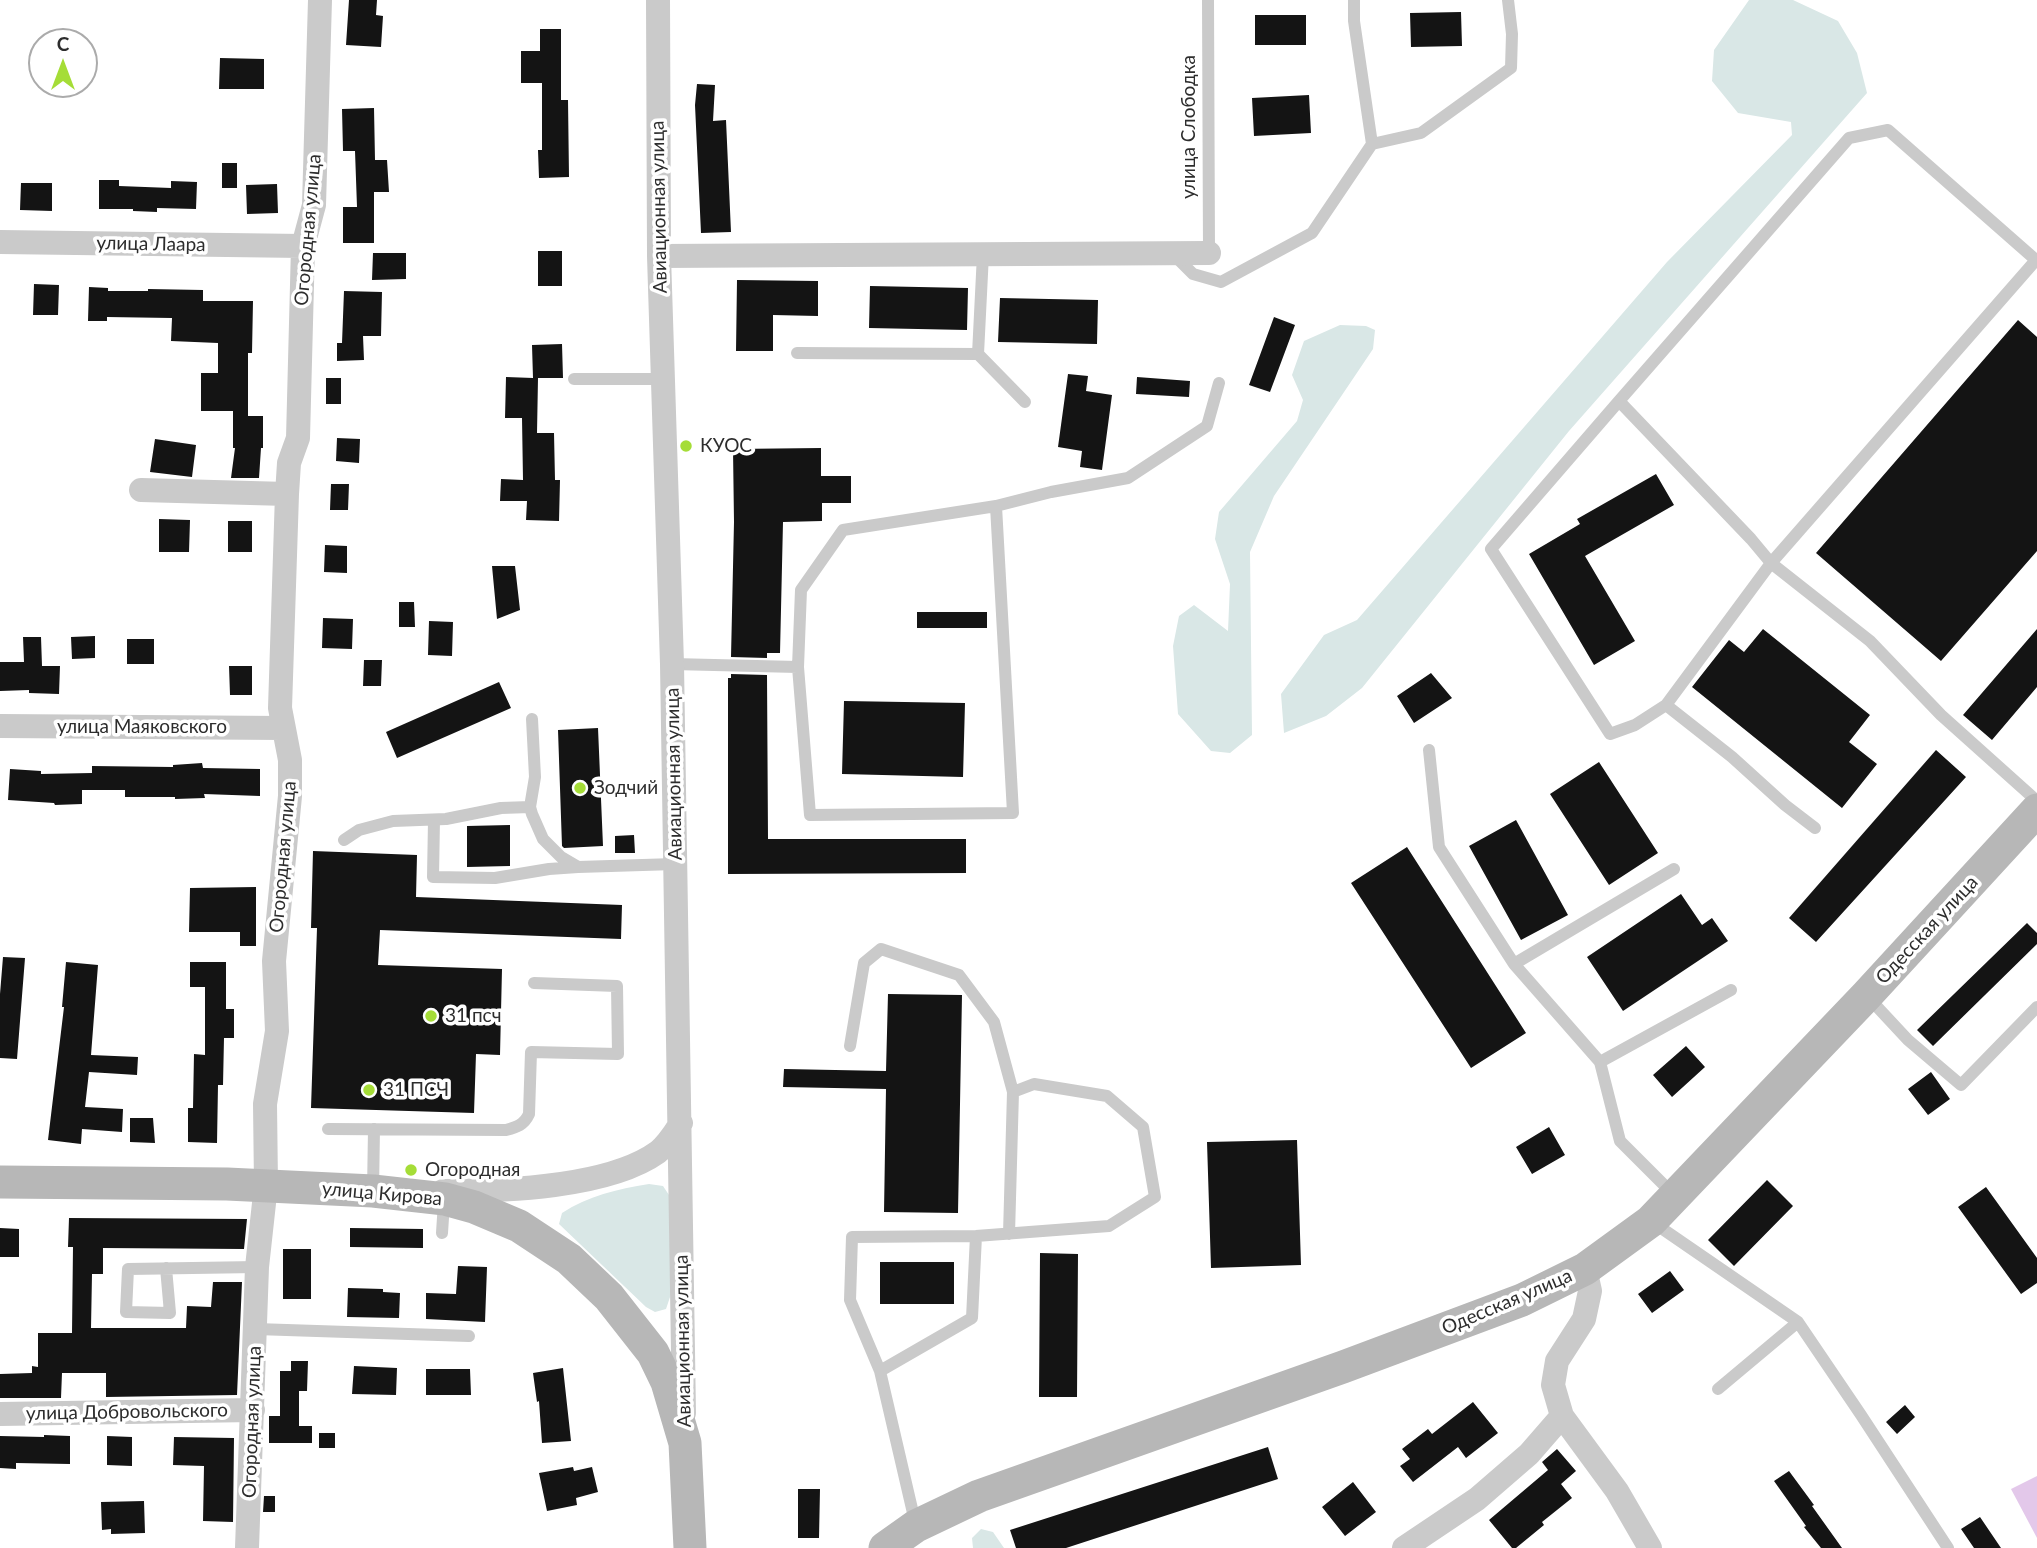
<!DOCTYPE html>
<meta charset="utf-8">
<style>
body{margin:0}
#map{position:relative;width:2037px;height:1548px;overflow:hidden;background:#fff;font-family:Lato,sans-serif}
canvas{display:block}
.north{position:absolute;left:28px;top:28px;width:70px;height:70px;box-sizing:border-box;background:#fff;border:2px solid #ababab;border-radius:50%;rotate:0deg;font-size:19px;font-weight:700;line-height:28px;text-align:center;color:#2d2d2d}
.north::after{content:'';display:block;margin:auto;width:24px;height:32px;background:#a5dd37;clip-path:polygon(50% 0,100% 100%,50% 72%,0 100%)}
</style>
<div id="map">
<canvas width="2037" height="1548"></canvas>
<div class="north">С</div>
</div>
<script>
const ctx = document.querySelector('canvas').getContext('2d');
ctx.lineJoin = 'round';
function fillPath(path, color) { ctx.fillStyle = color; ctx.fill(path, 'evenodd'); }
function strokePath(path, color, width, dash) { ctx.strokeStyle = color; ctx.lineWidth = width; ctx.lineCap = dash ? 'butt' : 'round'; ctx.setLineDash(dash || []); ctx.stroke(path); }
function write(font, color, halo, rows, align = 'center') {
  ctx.font = font + ' Lato,sans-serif'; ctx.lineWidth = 7; ctx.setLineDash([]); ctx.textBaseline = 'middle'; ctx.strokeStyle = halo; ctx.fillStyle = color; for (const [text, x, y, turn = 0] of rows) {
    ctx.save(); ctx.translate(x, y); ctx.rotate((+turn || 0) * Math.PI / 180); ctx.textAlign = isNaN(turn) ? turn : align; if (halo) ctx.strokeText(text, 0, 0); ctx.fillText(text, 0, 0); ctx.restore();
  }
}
fillPath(new Path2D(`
 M1749 0H1793L1838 21 1857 53 1867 93 1569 431 1362 688 1326 716 1284 733 1281 694 1324 635 1357 620 1667 262 1792 135 1791 122 1738 113 1712 81 1714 50Z
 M1340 325 1366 326 1375 330 1373 349 1274 496 1250 552 1252 735 1230 753 1211 751 1178 714 1173 646 1179 616 1194 605 1228 631 1230 584 1215 539 1219 512 1297 421 1303 400 1292 375 1304 341Z
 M649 1184 663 1186 669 1195 671 1294 666 1309 655 1312 646 1307 559 1224 562 1213C588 1196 617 1189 649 1184Z
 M981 1529 993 1532 1004 1548H973L972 1538Z`), '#d9e7e6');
fillPath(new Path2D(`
 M2037 1476V1538L2011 1489Z`), '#e3c8ea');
fillPath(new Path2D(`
 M349 0H377L376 15 383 16 381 47 346 45Z
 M1461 12 1462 46 1411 47 1410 13Z
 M1255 15H1306V45H1255Z
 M540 29H561V100H568L569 177 539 178 538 150H542V83H521V51H540Z
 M220 58 264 59V89H219Z
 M697 84 715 85 713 121 726 120 731 232 701 233 695 105Z
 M1309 95 1311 133 1254 136 1252 98Z
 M374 108 375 160H387L389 192H374V243H343V207H357L355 151H343L342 109Z
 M222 163H237V188H222Z
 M99 180H119V186L171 188V181L197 182 196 209 157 208V212L133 211V209H99Z
 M21 183H52V211L20 210Z
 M277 184 278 213 247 214 246 185Z
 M538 251H562V286H538Z
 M373 253H406V279L372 280Z
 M737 280 818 281V316L773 315V351H736Z
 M34 284 59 285 58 315H33Z
 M870 286 968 288 967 330 869 328Z
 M89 287 108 288V291H148V289L203 290V301H253L252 353H248V416H263V448H261L259 478H231L235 448H233V411H201V373H218V343L171 341 172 318 107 317V321H88Z
 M344 291 382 292 381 336H363L364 360 337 361V343H342Z
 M1000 298 1098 300 1097 344 998 342Z
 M1274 317 1295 325 1270 392 1249 385Z
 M2018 320 2037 337V551L1941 661 1816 553Z
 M562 344 563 378H538L537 433H554L555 480H560L559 521 526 520 527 501H500L501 479 523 480 522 418H505L506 377 533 378 532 345Z
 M1068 374 1088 376 1086 391 1112 395 1102 470 1080 467 1082 451 1058 447Z
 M1137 377 1190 381 1189 397 1136 394Z
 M326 378H341V404H326Z
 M337 438 360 439 359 463 336 461Z
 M155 439 196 445 192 477 150 472Z
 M821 448V476H851V503H822V521L783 522 780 653H767V658L731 657 734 522 733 449Z
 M1656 474 1674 505 1585 556 1635 641 1594 665 1529 554 1580 524 1577 519Z
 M331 484H349L348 510H330Z
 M159 519 190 520 189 552H159Z
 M228 521H252V552H228Z
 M325 545 347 546V573L324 572Z
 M492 566H515L520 610 497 619Z
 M399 602H414L415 627H399Z
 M917 612H987V628H917Z
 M323 618 353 619 352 649 322 648Z
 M429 621 453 622 452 656 428 655Z
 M1763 629 1870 715 1849 742 1877 764 1842 808 1692 687 1729 640 1744 652Z
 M2037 629V687L1992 740 1963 715Z
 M95 636V658L72 659 71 637Z
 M23 637H41L42 666H60L59 694 29 693V690L0 691V662H24Z
 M127 639H154V664H127Z
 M364 660H382L381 686H363Z
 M229 666H252V695H230Z
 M1431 673 1452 698 1414 723 1397 696Z
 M731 674 767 675 768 839H966V873L728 874V678H731Z
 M499 682 511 708 397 758 386 732Z
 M844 701 965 703 963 777 842 774Z
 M598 728 603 846 564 848 562 846 558 730Z
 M1936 750 1966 777 1816 942 1789 918Z
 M1599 762 1658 853 1609 885 1550 794Z
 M202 763 203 768 260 769V796L204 794 205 798 175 799V797H125V790H82V804L55 805 54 803 8 800 10 769 41 771V774L92 773V766L173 767V765Z
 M1516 820 1568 915 1521 940 1469 846Z
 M510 825V866L467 867V826Z
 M634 835 635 853H615V836Z
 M1407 847 1526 1033 1471 1068 1351 883Z
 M313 851 417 855 416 897 622 905 621 939 380 930 378 965 502 969 500 1055 476 1054 474 1113 311 1108 317 928H311Z
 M256 887V946H240V932H189L190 888Z
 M1681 894 1702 925 1712 918 1728 941 1623 1011 1587 957Z
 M2027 923 2037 933V944L1933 1046 1917 1030Z
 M3 957 25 958 17 1059 0 1058V994Z
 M66 962 98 965 91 1055 138 1057 137 1075 89 1072 85 1107 123 1109 122 1132 82 1129 81 1144 48 1140 64 1007H62Z
 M190 962H226V1009H234V1038H224L223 1085H218L217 1143 188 1142V1108H193L194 1054 205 1055V987H190Z
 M888 994 962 995 958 1213 884 1212 886 1089 783 1087 784 1069 886 1071Z
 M1686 1046 1705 1067 1672 1097 1653 1075Z
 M1931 1072 1950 1099 1928 1115 1908 1089Z
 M130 1118H153L155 1143 130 1142Z
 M1549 1127 1565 1155 1532 1174 1516 1147Z
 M1297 1140 1301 1265 1211 1268 1207 1142Z
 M1767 1180 1793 1206 1734 1266 1708 1240Z
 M1986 1187 2037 1258V1283L2021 1294 1958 1207Z
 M69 1218 247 1219 244 1249 103 1248V1274H92L91 1328H186L187 1306 211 1307 213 1282H242L237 1395 106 1397V1373H62L61 1398H0V1374L32 1373V1366L38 1367V1333H72L73 1247H68Z
 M0 1228 19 1229V1257H0Z
 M350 1228 423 1229V1248L350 1247Z
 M283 1249H311V1299H283Z
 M1040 1253 1078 1254 1077 1397H1039Z
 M880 1262H954V1304H880Z
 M458 1266 487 1267 485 1322 426 1319V1293L456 1294Z
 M1670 1271 1684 1290 1652 1313 1638 1294Z
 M348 1288 383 1289V1292L400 1293 399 1318 347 1317Z
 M291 1361H308L307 1391H299V1426H312V1443H269V1416H280V1371H291Z
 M354 1366 397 1368 396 1395 352 1394Z
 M563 1368 571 1441 542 1443 539 1401 537 1402 533 1373Z
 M426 1369H470L471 1395H426Z
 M1473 1402 1498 1433 1466 1458 1458 1447 1413 1482 1400 1466 1410 1459 1402 1449 1428 1429 1432 1434Z
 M1905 1405 1915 1417 1897 1434 1886 1422Z
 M319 1433H335V1448H319Z
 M44 1435 70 1436V1464L16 1463V1469L0 1468V1436L44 1437Z
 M107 1436 132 1437V1466L107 1465Z
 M174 1437 234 1438 233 1522 203 1521 204 1466 173 1465Z
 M1268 1447 1278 1479 1066 1548H1016L1010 1530Z
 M1557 1449 1576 1471 1561 1484 1572 1498 1542 1522 1544 1525 1516 1548H1512L1489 1520 1548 1470 1542 1462Z
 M573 1467 574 1471 592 1467 598 1492 576 1498 577 1505 547 1511 539 1473Z
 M1789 1471 1814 1505 1812 1506 1842 1548H1821L1804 1527 1806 1526 1774 1481Z
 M1353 1482 1376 1512 1345 1536 1322 1507Z
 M798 1489H820L819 1538H798Z
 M264 1496H275V1512H263Z
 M144 1501 145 1533 111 1534V1529L102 1530 101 1502Z
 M1980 1517 2001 1548H1974L1961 1529Z`), '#141414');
strokePath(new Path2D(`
 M1208 0 1209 253
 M1354 0V21L1372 144
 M1174 255 1193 274 1221 282 1312 233 1372 144 1421 133 1511 68 1512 34 1508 0
 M2037 261 1888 130 1849 138 1619 401 1751 539 1771 563 1870 641 1941 715 2037 801
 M797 353 978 354 983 254
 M978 354 1025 402
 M574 379H662
 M1619 401 1491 549 1610 734 1635 725 1666 705
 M672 664 798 667 810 815 1013 813 996 506 1051 492 1128 478 1207 426 1219 383
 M798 667 801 590 843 530 996 506
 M532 719 535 777 530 807 532 814 543 839 561 857 578 867
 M1429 750 1439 847 1514 964 1600 1062
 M434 820 433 877 495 878 549 869 578 867 675 864
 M1815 828 1785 805 1732 757 1666 705 1771 563 2036 260
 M344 840 359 830 393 821 446 819 501 808 530 807
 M1514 964 1674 869
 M1867 996 1908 1040 1961 1085 2037 1007
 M850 1046 864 963 881 949 959 975 994 1022 1013 1092 1009 1234
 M328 1129 506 1130C517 1127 524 1125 529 1114L531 1052 618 1054 617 986 534 983
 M373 1191 374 1129
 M1674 1195 1620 1141 1600 1062 1731 990
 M1651 1221 1798 1322 1861 1415 1948 1548
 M442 1233 444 1202
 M166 1268 170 1313 126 1312 128 1269 257 1267
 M256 1329 469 1336
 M880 1371 972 1318 976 1236
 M1718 1389 1798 1322
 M916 1526 880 1371 850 1300 852 1237 976 1236 1109 1226 1155 1197 1143 1127 1107 1096 1034 1084 1013 1092`), '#cacaca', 12);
strokePath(new Path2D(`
 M658 0 659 256 672 664 684 1413
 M0 242 303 246
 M659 256 1209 253
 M141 490 287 494
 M0 726 283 728
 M443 1191C503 1191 608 1188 658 1152 668 1144 674 1134 681 1123
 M1585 1269 1590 1291 1584 1319 1557 1361 1553 1385 1562 1416 1617 1491 1650 1548
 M0 1414 253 1410
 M247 1548 257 1267 266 1185 265 1104 277 1031 274 961 290 796V760L280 708 287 494 289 463 298 438 303 246 314 205 320 0
 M1404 1548 1477 1499 1529 1454 1562 1416`), '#cacaca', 24);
strokePath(new Path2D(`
 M0 1182 227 1184 373 1191 445 1199 474 1207 519 1226 569 1259 609 1297 653 1353 667 1382 685 1443 690 1548
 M885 1548 916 1526 979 1496 1343 1367 1522 1300 1585 1269 1651 1221 1866 996 2037 810`), '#b7b7b7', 33);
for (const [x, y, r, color] of [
 [686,446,7,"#a5dd37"],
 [580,788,7,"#a5dd37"],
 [431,1016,7,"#a5dd37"],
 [369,1090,7,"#a5dd37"],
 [411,1170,7,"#a5dd37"]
]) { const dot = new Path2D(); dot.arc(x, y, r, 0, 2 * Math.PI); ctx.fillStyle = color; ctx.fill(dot); strokePath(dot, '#fff', 2.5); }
write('19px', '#2d2d2d', '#fff', [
 ["улица Слободка",1189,127,-90],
 ["Авиационная улица",659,207,-91],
 ["Огородная улица",308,230,-85],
 ["улица Лаара",151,244,1],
 ["улица Маяковского",142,727],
 ["Авиационная улица",674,774,-91],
 ["Огородная улица",283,857,-85],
 ["Одесская улица",1927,930,-47],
 ["улица Кирова",382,1194,5],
 ["Одесская улица",1507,1302,-23],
 ["Авиационная улица",683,1341,-91],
 ["улица Добровольского",127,1412,-1],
 ["Огородная улица",252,1422,-88]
]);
write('19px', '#2d2d2d', '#fff', [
 ["КУОС",700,446],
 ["Зодчий",594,788],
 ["31 псч",445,1016],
 ["31 ПСЧ",383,1090],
 ["Огородная",425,1170]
], 'left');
</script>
